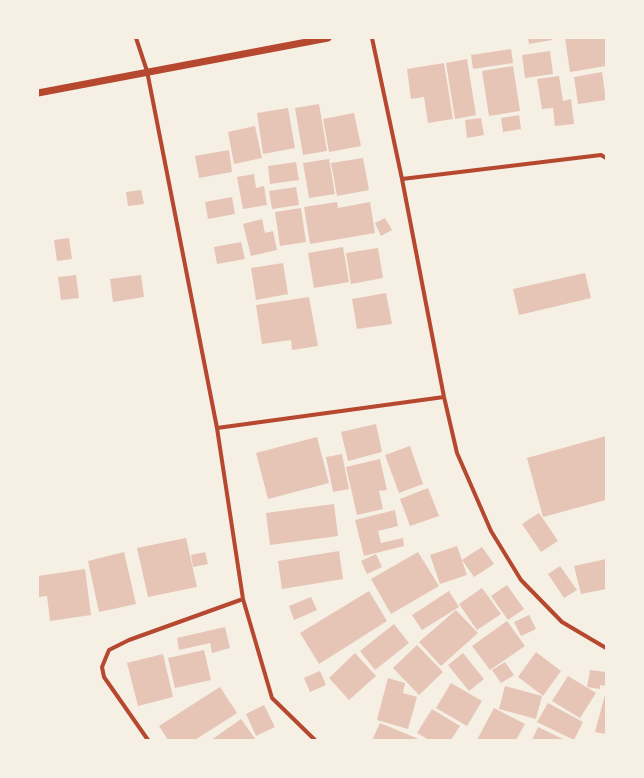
<!DOCTYPE html>
<style>
body{margin:0}
#map{position:relative;width:644px;height:778px;overflow:hidden;background:#f6efe4;font-family:"PT Sans Narrow",sans-serif}
canvas{display:block}
.frame{position:absolute;inset:0;border:39px solid #f6efe4;pointer-events:none}
</style>
<div id="map">
<canvas width="644" height="778"></canvas>
<div class="frame"></div>
</div>
<script>
const ctx = document.querySelector('canvas').getContext('2d');
ctx.lineJoin = 'round';
function fillPath(path, color) { ctx.fillStyle = color; ctx.fill(path, 'evenodd'); }
function strokePath(path, color, width, dash) { ctx.strokeStyle = color; ctx.lineWidth = width; ctx.lineCap = dash ? 'butt' : 'round'; ctx.setLineDash(dash || []); ctx.stroke(path); }
fillPath(new Path2D(`
 M528 38H552V40L529 44Z
 M565 38H606V66L570 72Z
 M511 49 513 63 473 69 471 55Z
 M550 51 553 74 525 78 522 55Z
 M467 59 476 115 455 119 446 63Z
 M444 63 453 119 428 123 424 97 411 99 407 69Z
 M513 66 520 111 489 116 482 71Z
 M602 72 606 100 578 104 574 77Z
 M559 76 563 101 571 99 574 124 555 126 553 108 542 109 537 79Z
 M319 104 327 151 303 155 295 108Z
 M288 108 295 148 263 154 257 113Z
 M354 113 361 146 329 152 323 119Z
 M519 115 521 129 503 132 501 118Z
 M481 118 484 135 467 138 465 120Z
 M255 126 262 158 234 164 228 132Z
 M229 150 232 172 199 178 195 156Z
 M363 158 369 190 337 196 331 163Z
 M329 159 335 194 309 198 303 163Z
 M296 162 299 180 270 184 268 166Z
 M254 174 256 188 264 186 267 205 243 209 237 177Z
 M296 187 299 205 272 209 269 191Z
 M141 190 144 204 128 206 126 192Z
 M232 197 235 214 208 219 205 202Z
 M337 202 338 208 370 202 375 233 310 244 304 207Z
 M301 208 306 242 280 246 275 212Z
 M385 218 392 230 381 236 375 223Z
 M262 219 265 233 273 231 277 250 251 256 243 224Z
 M69 238 72 259 57 261 54 240Z
 M241 242 245 259 217 264 214 247Z
 M343 247 349 282 314 288 308 253Z
 M378 248 383 278 351 284 346 253Z
 M283 263 288 294 256 300 251 268Z
 M585 273 591 298 519 315 513 289Z
 M76 275 79 298 61 300 58 277Z
 M141 275 144 297 113 302 110 279Z
 M386 293 392 324 357 329 352 299Z
 M309 297 318 346 292 350 291 340 262 344 256 305Z
 M376 424 382 452 348 461 341 432Z
 M606 436V500L543 517 527 458Z
 M317 437 329 483 268 499 256 453Z
 M410 446 423 484 399 493 385 455Z
 M342 454 349 489 333 492 326 457Z
 M380 459 387 490 379 491 383 509 357 515 346 467Z
 M428 488 439 516 410 526 400 499Z
 M334 504 338 536 270 545 266 513Z
 M395 510 398 526 378 531 381 543 403 538 404 546 364 556 355 520Z
 M539 513 558 541 541 552 522 524Z
 M186 538 197 587 148 597 137 548Z
 M457 546 467 575 440 584 430 555Z
 M482 547 494 564 474 577 462 560Z
 M339 551 343 579 282 589 278 561Z
 M124 552 136 604 99 612 88 561Z
 M205 552 208 564 193 567 191 555Z
 M418 552 439 586 391 614 371 579Z
 M376 554 382 567 367 574 361 561Z
 M606 559V589L581 594 574 566Z
 M560 566 577 590 564 598 548 574Z
 M85 569 91 615 50 621 47 596 38 597V576Z
 M507 585 524 609 508 620 491 596Z
 M482 588 501 614 477 630 459 604Z
 M369 591 387 621 319 664 300 633Z
 M449 591 459 607 422 630 412 615Z
 M311 597 317 610 294 620 289 606Z
 M456 610 478 633 441 666 419 642Z
 M529 615 536 629 521 636 514 622Z
 M507 621 525 646 490 670 472 646Z
 M394 624 409 643 375 670 360 651Z
 M225 627 230 648 212 653 210 643 179 650 177 638Z
 M417 645 443 672 419 695 393 668Z
 M204 650 211 680 175 688 168 658Z
 M536 652 561 671 543 696 518 677Z
 M355 653 376 676 349 700 329 678Z
 M463 653 484 679 469 691 448 665Z
 M163 654 173 697 138 706 127 663Z
 M505 662 514 675 501 683 492 670Z
 M590 670 606 672V686L600 685V689L587 687Z
 M320 671 326 685 310 692 304 678Z
 M568 676 596 693 580 718 552 701Z
 M388 678 405 683 403 693 417 697 408 729 377 720Z
 M451 683 482 701 467 726 436 708Z
 M505 686 542 696 536 719 499 709Z
 M220 687 237 713 195 740H168L159 726Z
 M606 691V734L595 732Z
 M548 703 583 722 574 740 537 722Z
 M264 705 275 727 256 736 246 714Z
 M494 708 525 724 516 740H477Z
 M432 709 460 726 451 740H429L417 733Z
 M241 719 256 740H211Z
 M380 723 421 740H372Z
 M538 727 565 740H532Z`), '#e6c5b7');
strokePath(new Path2D(`
 M136 38 147 71 217 428 243 599 272 698 315 740
 M372 38 402 179 444 397 457 453 491 531 521 580 562 622 606 648
 M402 179 601 155 606 158
 M217 428 444 397
 M148 740 104 677 102 667 109 650 129 640 243 599`), '#b5482f', 4);
strokePath(new Path2D(`
 M38 93 328 38`), '#b5482f', 7);
</script>
